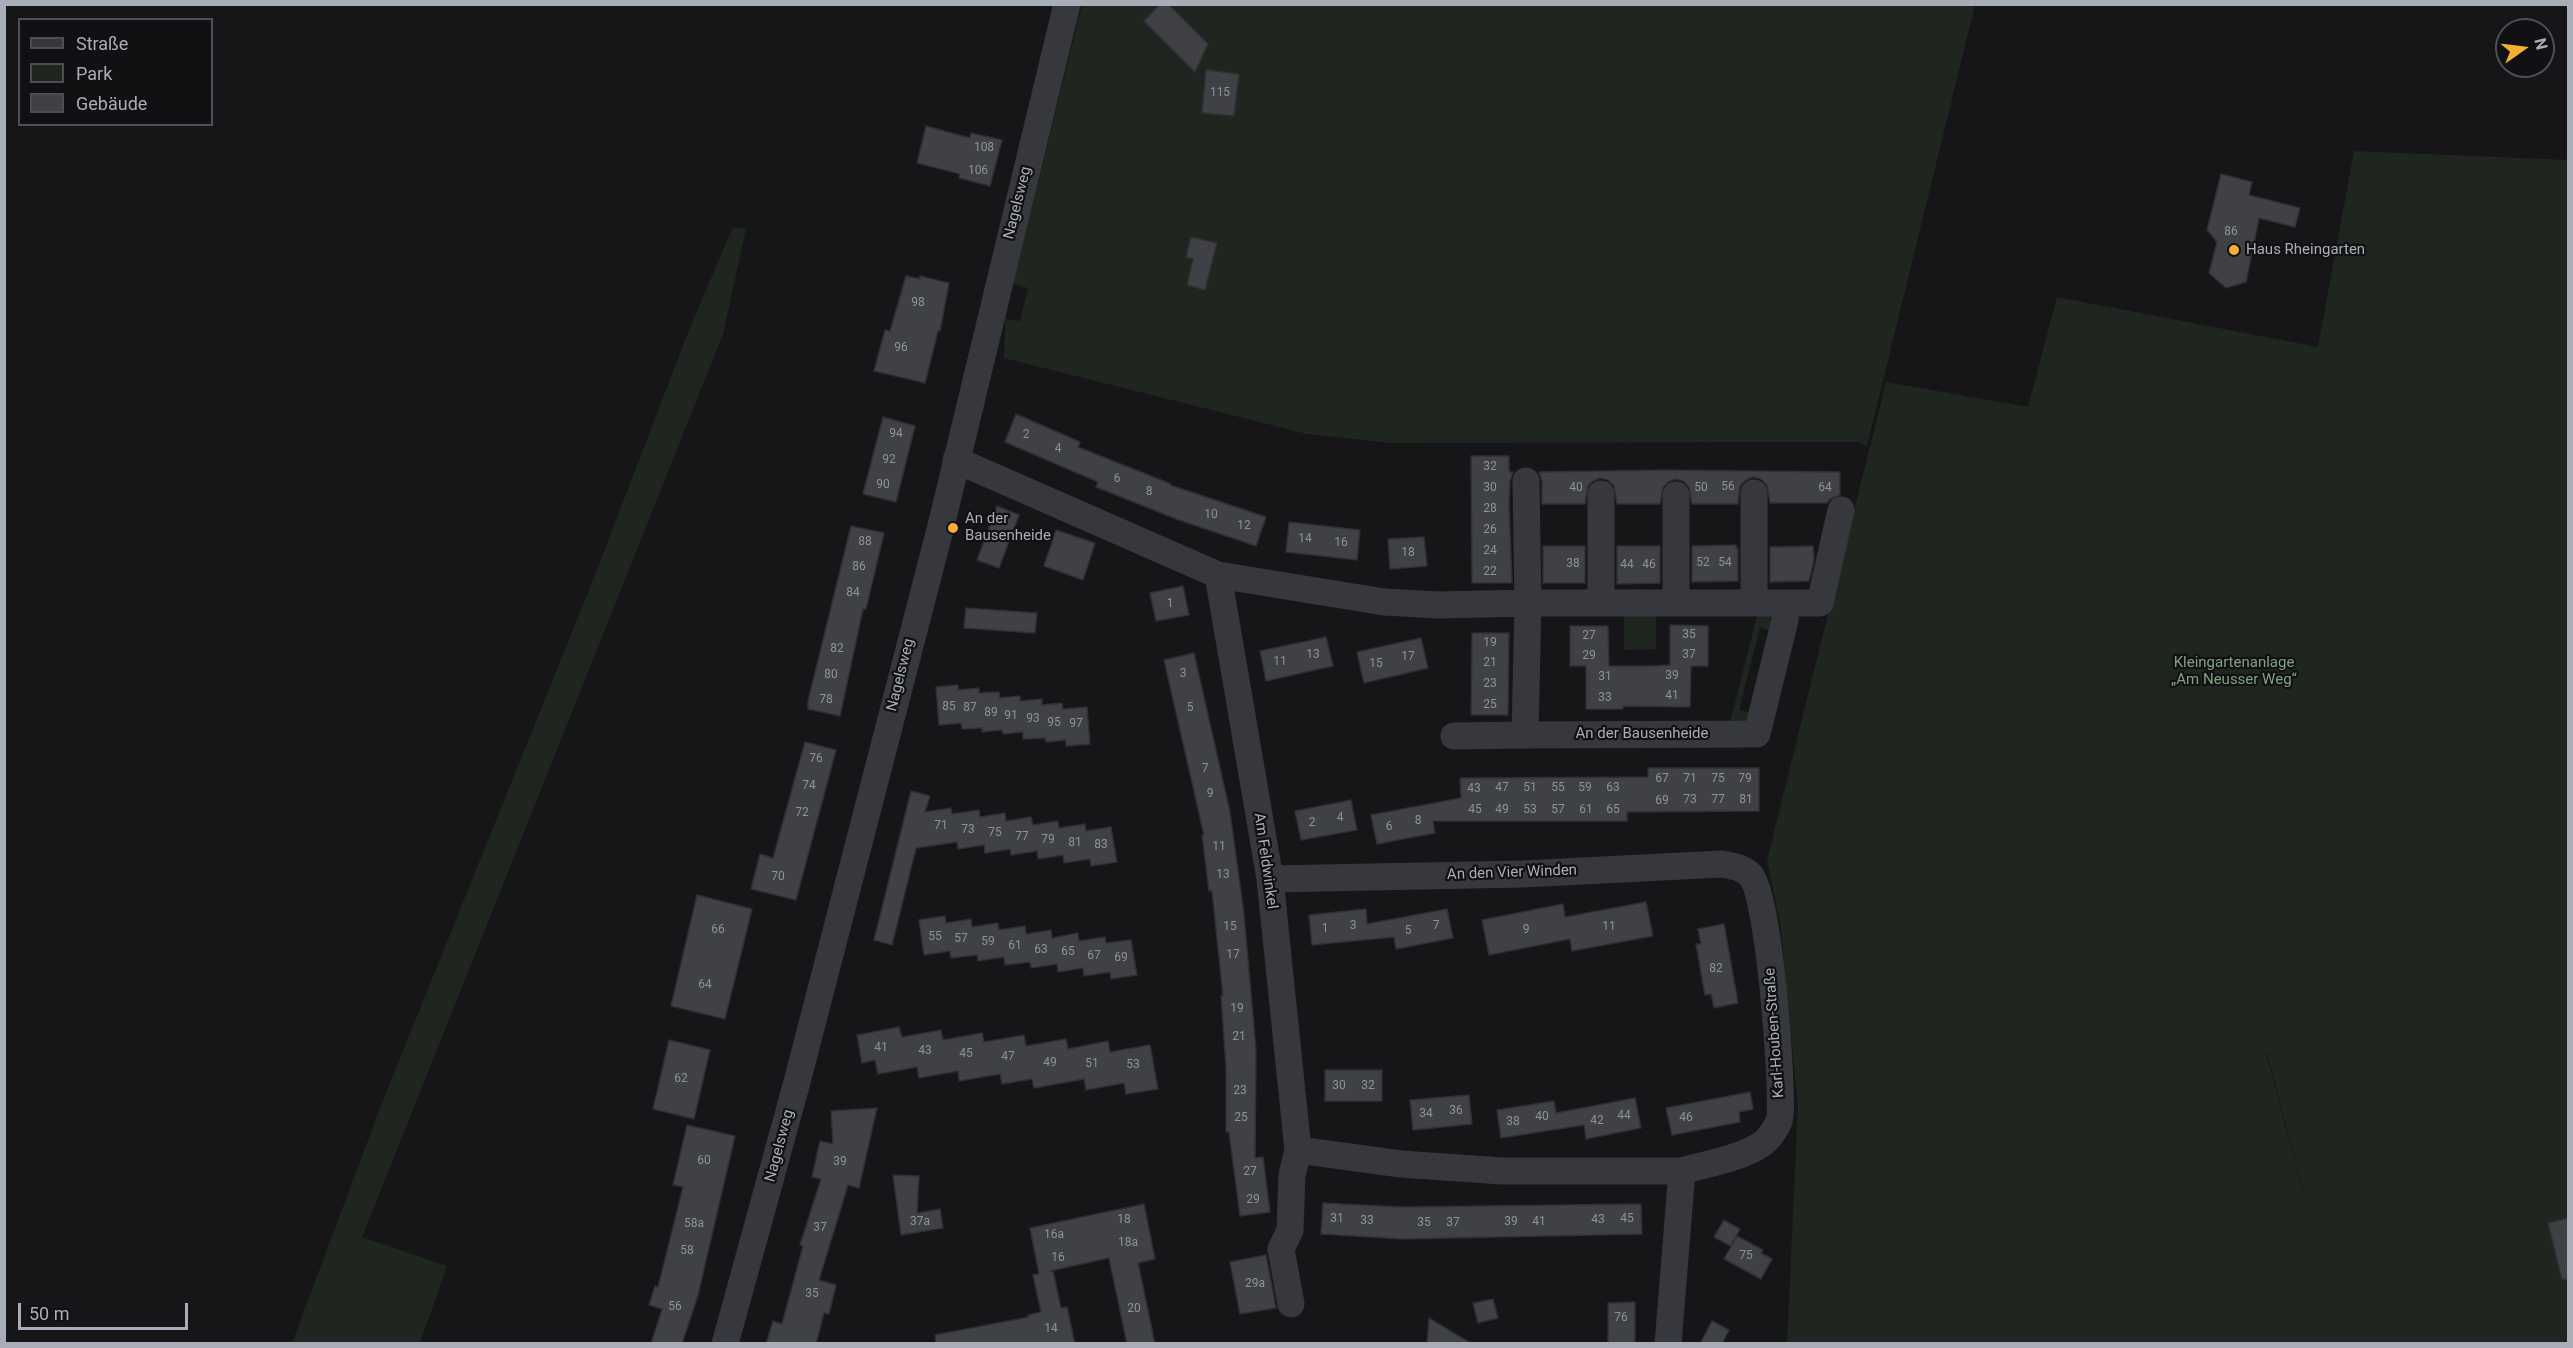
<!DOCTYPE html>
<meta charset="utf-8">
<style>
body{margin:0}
#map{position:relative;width:2573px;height:1348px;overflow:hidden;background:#161618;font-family:Roboto,sans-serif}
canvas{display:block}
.frame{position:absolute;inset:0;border:6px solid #a8adb8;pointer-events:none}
.legend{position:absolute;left:18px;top:18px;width:195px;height:108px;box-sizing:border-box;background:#111113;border:2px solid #4d4f55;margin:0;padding:8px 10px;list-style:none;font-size:18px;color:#a8adb8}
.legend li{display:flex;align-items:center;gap:12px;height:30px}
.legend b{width:30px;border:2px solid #4d4f55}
.north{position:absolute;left:2495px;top:18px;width:60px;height:60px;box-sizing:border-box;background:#111113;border:2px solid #4d4f55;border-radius:50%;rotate:76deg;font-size:16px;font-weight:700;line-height:24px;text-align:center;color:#a8adb8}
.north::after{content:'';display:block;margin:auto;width:21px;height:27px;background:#f2b134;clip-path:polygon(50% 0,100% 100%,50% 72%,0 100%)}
.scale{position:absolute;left:18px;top:1303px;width:170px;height:27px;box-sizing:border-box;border:3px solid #a8adb8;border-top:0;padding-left:8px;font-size:18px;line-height:21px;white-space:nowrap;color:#a8adb8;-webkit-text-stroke:4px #111113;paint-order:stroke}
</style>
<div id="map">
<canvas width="2573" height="1348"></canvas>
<div class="frame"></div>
<ul class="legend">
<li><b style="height:8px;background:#37383d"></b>Straße</li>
<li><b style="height:16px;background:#1e261f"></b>Park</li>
<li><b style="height:16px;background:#404145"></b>Gebäude</li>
</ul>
<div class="north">N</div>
<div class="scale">50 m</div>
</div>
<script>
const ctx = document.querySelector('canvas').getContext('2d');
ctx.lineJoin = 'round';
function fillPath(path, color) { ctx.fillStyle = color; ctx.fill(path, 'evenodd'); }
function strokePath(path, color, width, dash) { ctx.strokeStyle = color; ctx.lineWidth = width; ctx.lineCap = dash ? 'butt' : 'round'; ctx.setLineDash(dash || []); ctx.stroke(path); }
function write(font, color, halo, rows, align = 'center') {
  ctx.font = font + ' Roboto,sans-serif'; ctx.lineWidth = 4.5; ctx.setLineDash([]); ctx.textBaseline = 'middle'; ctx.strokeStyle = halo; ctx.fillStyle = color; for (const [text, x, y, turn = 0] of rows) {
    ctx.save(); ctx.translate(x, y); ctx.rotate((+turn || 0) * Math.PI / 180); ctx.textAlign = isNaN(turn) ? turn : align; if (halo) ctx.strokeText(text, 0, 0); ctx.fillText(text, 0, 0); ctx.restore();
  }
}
fillPath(new Path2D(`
 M1082 5H1975L1867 446 1858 442 1390 443 1307 434 1004 358 1005 319 1020 321 1028 288 1013 284Z
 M2354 151 2568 160V1343H1787L1798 1106 1781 928 1767 860 1886 382 2028 407 2057 297 2318 347ZM2266 1053H2267L2318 1247Z
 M733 227 746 229 723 334 362 1237 447 1266 420 1343H292L382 1103 593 580 689 330Z
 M1624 611H1656V649L1624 650Z
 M1758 612 1769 616 1776 632 1760 628 1739 710 1756 714 1749 721 1729 726Z`), '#1e261f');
const building = new Path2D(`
 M1160 4H1168L1208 44 1195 72 1144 21Z
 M1206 70 1239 74 1234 116 1202 113Z
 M926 126 970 138 971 133 1002 140 990 186 959 178 960 174 917 163Z
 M2221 174 2252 182 2249 195 2300 208 2295 227 2259 218 2246 282 2226 288 2209 273 2217 242 2207 230Z
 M1191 237 1217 243 1205 290 1187 285 1193 259 1186 257Z
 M906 276 920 279V276L949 283 940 331H938L925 383 874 371 885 330 890 331Z
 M1016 414 1080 442 1078 447 1171 484 1170 485 1266 517 1256 546 1179 520 1096 487 1098 482 1005 442Z
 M883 417 915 426 896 502 863 494Z
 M1471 456H1509V472H1513L1510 481 1509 504 1512 583H1472Z
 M1666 470 1840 472V495L1830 499 1827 503H1770L1767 485 1761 479 1753 477 1746 480 1740 486 1738 504H1692L1689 487 1683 481 1675 479 1668 482 1663 487 1660 504H1617L1614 486 1608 480 1600 478 1593 481 1588 486 1585 504H1542V481L1539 472Z
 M997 506 1019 515 999 568 977 560Z
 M1289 522 1360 530 1357 560 1286 552Z
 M851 526 884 533 866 609H863L840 716 808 709V701Z
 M1056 530 1095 543 1083 580 1044 566Z
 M1424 537 1427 566 1390 569 1388 539Z
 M1736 545V548H1738V581L1692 582V546Z
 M1543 546H1585V583H1543Z
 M1617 546H1660V583L1617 584Z
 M1813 546 1814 560 1809 581 1770 582V547Z
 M1183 586 1189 615 1156 621 1150 593Z
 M966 608 1037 613 1035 633 964 628Z
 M1670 625 1708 626V666H1691L1690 707 1623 706V709H1586V666H1570V626H1608L1609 666H1653L1670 665Z
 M1472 633H1509L1508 715H1471Z
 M1326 637 1333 666 1266 681 1260 651Z
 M1421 638 1428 668 1364 683 1357 652Z
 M1194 653 1230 812 1244 914 1256 1050 1255 1158 1263 1157 1270 1212 1240 1216 1229 1132H1226V1067L1221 996H1223L1212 891H1209L1202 835H1204L1164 660Z
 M958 685V690L979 688V693L999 692 1000 698 1020 696V701L1042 699V705L1062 703 1063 709 1087 707 1090 744 1066 746V740L1046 742 1045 738 1023 739V732L1003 734 1002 730 982 732V728L962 729 961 723 939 725 936 687Z
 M805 742 836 750 796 900 751 889 760 854 773 858Z
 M1648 768H1759V811L1627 812V821H1433L1435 833 1377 844 1371 815 1461 798 1460 778 1648 777Z
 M911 791 930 796 925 812 951 808 952 814 979 810 980 817 1005 813 1006 821 1031 817 1033 825 1058 821 1059 828 1085 824 1086 831 1111 827 1117 862 1091 866 1090 859 1064 863 1063 855 1038 859 1037 851 1011 855 1010 849 985 853 984 845 958 849 957 842 916 848 892 945 874 940Z
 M1351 800 1357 830 1301 840 1295 811Z
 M697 895 752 909 725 1019 671 1006Z
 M1646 902 1653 936 1572 951 1570 939 1489 955 1482 920 1563 904 1565 917Z
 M1366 909 1367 924 1447 909 1453 938 1396 949 1394 937 1312 945 1309 915Z
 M945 916 946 923 971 919 972 927 998 923 999 930 1025 926 1026 934 1051 930 1052 938 1078 933 1079 941 1105 937 1106 943 1131 940 1137 975 1111 979 1110 972 1084 976 1083 968 1058 972 1057 964 1031 968 1030 962 1005 965 1004 957 978 961 977 955 951 958 950 951 924 955 919 920Z
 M1724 924 1738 1003 1714 1008 1711 994 1705 995 1696 944H1701L1698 929Z
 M899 1027 902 1037 941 1030 943 1040 982 1033 984 1042 1024 1035 1026 1046 1066 1039 1068 1049 1108 1041 1110 1052 1150 1045 1158 1089 1126 1094 1124 1083 1086 1090 1084 1079 1034 1088 1032 1079 1002 1084 1000 1074 959 1081 958 1071 919 1078 917 1067 878 1074 875 1060 862 1063 857 1035Z
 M669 1040 710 1050 694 1119 653 1109Z
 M1325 1070H1382V1101H1325Z
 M1750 1092 1753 1109 1739 1112 1740 1122 1672 1135 1666 1108Z
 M1469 1095 1472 1124 1413 1130 1410 1100Z
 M1635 1098 1641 1128 1586 1139 1584 1125 1501 1138 1497 1110 1554 1101 1556 1113Z
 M877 1108 859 1188 848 1185 819 1280 836 1285 829 1314 824 1313 816 1344H766L773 1321 782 1324 803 1246 800 1245 821 1179 812 1177 820 1141 833 1144 831 1111Z
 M687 1125 735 1136 698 1295 682 1344H651L662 1309 649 1305 655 1286 658 1287 683 1187 673 1185Z
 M893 1175 919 1176 917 1213 940 1209 943 1228 901 1235Z
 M1323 1203 1400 1207 1641 1204 1642 1234 1403 1239 1321 1234Z
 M1144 1204 1155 1259 1138 1263 1155 1344H1127L1109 1258 1050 1271H1053L1061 1308 1067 1307 1075 1344H936L935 1335 1029 1317 1028 1315 1041 1312 1033 1275 1039 1274 1030 1228Z
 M2568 1218V1279L2562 1280 2548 1223Z
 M1724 1220 1740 1229 1731 1246 1714 1237Z
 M1737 1236 1763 1250 1761 1253 1772 1259 1761 1279 1724 1259Z
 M1266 1255 1276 1308 1240 1314 1230 1262Z
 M1493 1299 1498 1318 1478 1323 1473 1303Z
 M1635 1302V1344H1608V1303Z
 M1429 1318 1472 1344H1427Z
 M1712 1321 1729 1330 1722 1344H1700Z`);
fillPath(building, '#404145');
strokePath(building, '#303034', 1.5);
strokePath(new Path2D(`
 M956 460 1218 575 1384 602 1439 605 1528 603 1526 481
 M1218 575 1270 879 1298 1150 1401 1164 1502 1171H1682
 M1601 602V494
 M1676 603V495
 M1754 603V493
 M1785 603V620L1757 734 1525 735 1528 603H1820L1841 510
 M1454 736 1525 735
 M1270 879 1523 874 1722 864C1732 866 1743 867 1751 876 1769 897 1783 1082 1780 1116 1780 1122 1774 1131 1770 1136 1756 1156 1705 1164 1682 1171L1668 1344
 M1291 1304 1281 1249 1290 1230 1292 1175 1298 1150
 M725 1344 797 1082 941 526 1067 4`), '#37383d', 27);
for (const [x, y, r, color] of [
 [2234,250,6,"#f2b134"],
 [953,528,6,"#f2b134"]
]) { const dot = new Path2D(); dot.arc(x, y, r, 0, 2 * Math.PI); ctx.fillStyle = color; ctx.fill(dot); strokePath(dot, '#111113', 2); }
write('12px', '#8e929b', null, [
 ["115",1220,93],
 ["108",984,148],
 ["106",978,171],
 ["86",2231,232],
 ["98",918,303],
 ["96",901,348],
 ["94",896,434],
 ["2",1026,435],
 ["4",1058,449],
 ["92",889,460],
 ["32",1490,467],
 ["6",1117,479],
 ["90",883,485],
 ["56",1728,487],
 ["30",1490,488],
 ["40",1576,488],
 ["50",1701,488],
 ["64",1825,488],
 ["8",1149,492],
 ["28",1490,509],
 ["10",1211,515],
 ["12",1244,526],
 ["26",1490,530],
 ["14",1305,539],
 ["88",865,542],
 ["16",1341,543],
 ["24",1490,551],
 ["18",1408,553],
 ["52",1703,563],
 ["54",1725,563],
 ["38",1573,564],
 ["44",1627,565],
 ["46",1649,565],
 ["86",859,567],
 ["22",1490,572],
 ["84",853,593],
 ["1",1170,604],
 ["35",1689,635],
 ["27",1589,636],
 ["19",1490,643],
 ["82",837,649],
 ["13",1313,655],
 ["37",1689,655],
 ["29",1589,656],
 ["17",1408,657],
 ["11",1280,662],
 ["21",1490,663],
 ["15",1376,664],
 ["3",1183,674],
 ["80",831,675],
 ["39",1672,676],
 ["31",1605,677],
 ["23",1490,684],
 ["41",1672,696],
 ["33",1605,698],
 ["78",826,700],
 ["25",1490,705],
 ["85",949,707],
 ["87",970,708],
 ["5",1190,708],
 ["89",991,713],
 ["91",1011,716],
 ["93",1033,719],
 ["95",1054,723],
 ["97",1076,724],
 ["76",816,759],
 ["7",1205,769],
 ["67",1662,779],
 ["71",1690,779],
 ["75",1718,779],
 ["79",1745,779],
 ["74",809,786],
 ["47",1502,788],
 ["51",1530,788],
 ["55",1558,788],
 ["59",1585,788],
 ["63",1613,788],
 ["43",1474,789],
 ["9",1210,794],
 ["73",1690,800],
 ["77",1718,800],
 ["81",1746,800],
 ["69",1662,801],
 ["45",1475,810],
 ["49",1502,810],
 ["53",1530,810],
 ["57",1558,810],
 ["61",1586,810],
 ["65",1613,810],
 ["72",802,813],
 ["4",1340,818],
 ["8",1418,821],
 ["2",1312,823],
 ["71",941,826],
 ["6",1389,827],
 ["73",968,830],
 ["75",995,833],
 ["77",1022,837],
 ["79",1048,840],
 ["81",1075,843],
 ["83",1101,845],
 ["11",1219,847],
 ["13",1223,875],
 ["70",778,877],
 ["3",1353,926],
 ["7",1436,926],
 ["15",1230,927],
 ["11",1609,927],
 ["1",1325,929],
 ["66",718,930],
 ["9",1526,930],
 ["5",1408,931],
 ["55",935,937],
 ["57",961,939],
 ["59",988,942],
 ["61",1015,946],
 ["63",1041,950],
 ["65",1068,952],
 ["17",1233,955],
 ["67",1094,956],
 ["69",1121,958],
 ["82",1716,969],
 ["64",705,985],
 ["19",1237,1009],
 ["21",1239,1037],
 ["41",881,1048],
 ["43",925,1051],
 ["45",966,1054],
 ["47",1008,1057],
 ["49",1050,1063],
 ["51",1092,1064],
 ["53",1133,1065],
 ["62",681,1079],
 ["30",1339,1086],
 ["32",1368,1086],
 ["23",1240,1091],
 ["36",1456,1111],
 ["34",1426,1114],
 ["44",1624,1116],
 ["40",1542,1117],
 ["25",1241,1118],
 ["46",1686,1118],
 ["42",1597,1121],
 ["38",1513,1122],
 ["60",704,1161],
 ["39",840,1162],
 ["27",1250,1172],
 ["29",1253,1200],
 ["31",1337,1219],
 ["45",1627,1219],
 ["18",1124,1220],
 ["43",1598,1220],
 ["33",1367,1221],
 ["37a",920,1222],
 ["39",1511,1222],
 ["41",1539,1222],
 ["35",1424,1223],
 ["37",1453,1223],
 ["58a",694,1224],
 ["37",820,1228],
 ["16a",1054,1235],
 ["18a",1128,1243],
 ["58",687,1251],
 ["75",1746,1256],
 ["16",1058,1258],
 ["29a",1255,1284],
 ["35",812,1294],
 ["56",675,1307],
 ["20",1134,1309],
 ["76",1621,1318],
 ["14",1051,1329]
]);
write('15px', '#a8adb8', '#111113', [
 ["Nagelsweg",1018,203,-76],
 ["Nagelsweg",901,675,-76],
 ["An der Bausenheide",1642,734],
 ["Am Feldwinkel",1265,861,82],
 ["An den Vier Winden",1512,873,-2],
 ["Karl-Houben-Straße",1775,1033,-94],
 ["Nagelsweg",780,1146,-75]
]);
write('15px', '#a8adb8', '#111113', [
 ["Haus Rheingarten",2246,250],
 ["An der",965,519],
 ["Bausenheide",965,536]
], 'left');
write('15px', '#7fa381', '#111113', [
 ["Kleingartenanlage",2234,663],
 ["„Am Neusser Weg“",2234,680]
]);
</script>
